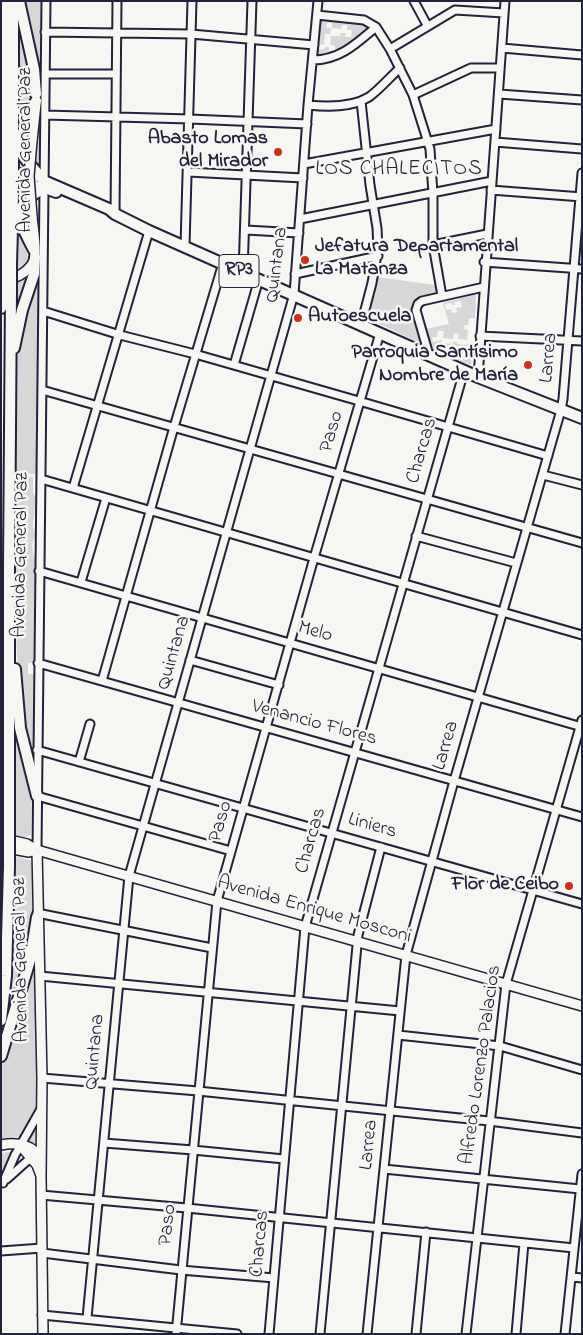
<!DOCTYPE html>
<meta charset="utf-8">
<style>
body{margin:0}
#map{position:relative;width:583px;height:1335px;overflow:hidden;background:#f6f6f2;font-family:"Indie Flower",sans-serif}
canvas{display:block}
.frame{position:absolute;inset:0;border:2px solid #22223b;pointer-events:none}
</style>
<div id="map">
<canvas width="583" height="1335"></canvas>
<div class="frame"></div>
</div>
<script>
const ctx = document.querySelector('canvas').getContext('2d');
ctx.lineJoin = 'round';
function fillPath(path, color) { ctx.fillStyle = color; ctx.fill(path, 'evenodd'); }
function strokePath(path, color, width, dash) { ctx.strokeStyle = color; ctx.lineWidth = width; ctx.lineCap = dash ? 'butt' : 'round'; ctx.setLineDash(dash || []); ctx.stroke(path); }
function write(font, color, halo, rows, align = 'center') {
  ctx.font = font + ' "Indie Flower",sans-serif'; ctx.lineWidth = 5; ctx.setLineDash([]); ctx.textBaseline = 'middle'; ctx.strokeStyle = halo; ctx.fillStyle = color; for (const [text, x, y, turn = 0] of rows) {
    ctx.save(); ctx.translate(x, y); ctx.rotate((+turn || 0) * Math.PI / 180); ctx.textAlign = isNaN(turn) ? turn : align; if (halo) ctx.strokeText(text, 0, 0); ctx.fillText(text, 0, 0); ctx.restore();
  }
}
fillPath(new Path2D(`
 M23 1H43L42 166 40 167 33 162 39 99Z
 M18 12 32 76 24 69 17 67Z
 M324 18 366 22 370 27C362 39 334 57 319 56L317 54 320 22ZM327 23H332V28L341 29 342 25H347V30H352L351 37H345L346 33H341L340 36H331L330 45 335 46V51L329 50V47H325L324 50 319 49 320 44 324 45 325 34H330L331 28H326Z
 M17 73C42 92 26 117 18 141Z
 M18 217C23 234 32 251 25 268L16 274Z
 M41 263 39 475 16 472 15 385 18 352 21 328 39 279Z
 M30 272 16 316V283Z
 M376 277 436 285 439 291 437 295 414 309 420 343 369 319Z
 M476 294 475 318H469L468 325H464V329L468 330 467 340 458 339 459 334 454 333 453 339 443 338 444 331H438L437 337H432L433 342 442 340V343L452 344 453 342H457V344L467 345V351L472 352 471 365 433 350 426 329 449 324 443 303ZM460 301 462 307 456 308 457 312 452 313 451 309 446 310 445 304 451 303 452 305H455V302Z
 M19 476 33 477V492L36 498 33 526 36 536C30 542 32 553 36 560L35 663H28V674H35L34 767 20 713 15 614V562L18 516 16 498 19 497Z
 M15 700 32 794 31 834C26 839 21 837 14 835Z
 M14 856 30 860 32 864 33 932 6 1028 11 985Z
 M36 951 39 1107 24 1135 17 1137 1 1138V1067Z
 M40 1115V1154L25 1144Z
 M10 1152 12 1153 1 1176V1153Z`), '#d7d7d7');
strokePath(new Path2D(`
 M1 838 14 841`), '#cccccd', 9, [9, 4.5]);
const minor = new Path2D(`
 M414 1 427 25
 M317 15 364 20 376 27 390 49 413 95 430 149 433 194V245L442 296
 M45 32 191 34 314 45
 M502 48 582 55
 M390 49 455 10 504 13
 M313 60C340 60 357 43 376 27
 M45 74H115
 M499 94 582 100
 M413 95 471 68H500
 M308 105C327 107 351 108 369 97 380 89 390 77 400 68
 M45 115 190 119 307 124
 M495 142 582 149
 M304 164 496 129
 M188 172 303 178
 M491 190 582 197
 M115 214 117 1
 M300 219 492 181
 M246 230 299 233
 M433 245 487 234
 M185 246 192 1
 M484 262 582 269
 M243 273 252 1
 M295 274 378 256
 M43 311 120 335 195 354 359 401 548 456
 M361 325 372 283 378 249 377 228 370 185 361 101
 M480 336 582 341
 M429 355 416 310 418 304 422 301 484 287
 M234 365 259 279
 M478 377C486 252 495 127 505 1
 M42 390 582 543
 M543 475 582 485
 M41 479 582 635
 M73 488 149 231
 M416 536 516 563
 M39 571 582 727
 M81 582 106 498
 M190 660 279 685
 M38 663 582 817
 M102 681 174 427 223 263
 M37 750 582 904
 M79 762 90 724
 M37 796 231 851
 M37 850 46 1
 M37 913 212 948
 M40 976 400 1011
 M398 1035 500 1046 582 1070
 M42 1078 198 1091 489 1121 582 1133
 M104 1143 193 1150 284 1159
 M384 1169 580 1189
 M7 1179 27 1161 30 1160 36 1163
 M3 1183 15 1155 41 1109
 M41 1195 187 1208 574 1248
 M1 1251 42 1248
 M42 1253 181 1270 274 1278
 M572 1277 582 1278
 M42 1315 237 1334
 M87 1318 129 876 294 294 308 105 318 1
 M176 1334 217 901 314 558 380 333
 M269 1334 305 927 464 371
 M320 1334 358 935 381 847
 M367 1334 406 955 454 781 561 410 563 399 582 173
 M416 1334 426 1232
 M466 1334 506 984 582 720
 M516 1334 524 1243
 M565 1334 582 1174`);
const major = new Path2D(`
 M9 70C22 70 31 79 35 91
 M32 141 36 104
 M6 169 35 177
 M6 178 45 188
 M6 279C18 279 34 268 35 256 36 243 33 228 32 216
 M14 841 27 844 37 850 582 1006
 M13 849 29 852 37 850
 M37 850 42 1078 41 1176
 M1 1145C16 1142 34 1144 41 1160
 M21 1146 37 1165 41 1176 43 1334`);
const highway = new Path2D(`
 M3 1 4 52
 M13 1V54
 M19 1 34 69 36 94
 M13 83V157
 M4 85V156
 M36 101 21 137V149L27 161 44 181 109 209 115 214 149 231 478 377 582 418
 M34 250C19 221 9 205 45 188L56 192
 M11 264 13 194
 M2 266 4 192
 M1 308 2 291
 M14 348 22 310 34 274 35 257
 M15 669 20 728 37 796
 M9 825V566L11 292
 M1 1020 6 976 9 866
 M1 1056 30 960 37 917`);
strokePath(minor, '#22223b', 11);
strokePath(major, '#22223b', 12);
strokePath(highway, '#22223b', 14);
strokePath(minor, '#f6f6f2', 7);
strokePath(major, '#f6f6f2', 9);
strokePath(highway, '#f6f6f2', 10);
const majorBridge = new Path2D(`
 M32 216 29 176 32 141`);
const highwayBridge = new Path2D(`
 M4 52V85
 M13 54V83
 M4 192V156
 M13 194V157
 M2 291V266
 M11 292V264
 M9 866V825`);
strokePath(majorBridge, '#22223b', 12, []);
strokePath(highwayBridge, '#22223b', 14, []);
strokePath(majorBridge, '#f6f6f2', 9);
strokePath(highwayBridge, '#f6f6f2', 10);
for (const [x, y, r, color] of [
 [278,152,5,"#c8321e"],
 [305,260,5,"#c8321e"],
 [298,318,5,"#c8321e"],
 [528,365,5,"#c8321e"],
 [569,886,5,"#c8321e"]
]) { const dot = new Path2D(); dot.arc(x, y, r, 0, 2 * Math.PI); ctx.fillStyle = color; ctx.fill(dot); strokePath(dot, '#f6f6f2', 2); }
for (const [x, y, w] of [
 [239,271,40]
]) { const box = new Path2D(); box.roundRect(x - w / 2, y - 16.5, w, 33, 4); ctx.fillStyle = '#f6f6f2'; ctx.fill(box); strokePath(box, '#22223b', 1); }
write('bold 19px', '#22223b', null, [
 ["RP3",239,271]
]);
write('bold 20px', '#22223b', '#f6f6f2', [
 ["Abasto Lomas",268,140],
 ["del Mirador",268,163],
 ["Jefatura Departamental",315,248,"left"],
 ["La Matanza",315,271,"left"],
 ["Autoescuela",308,318,"left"],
 ["Parroquia Santísimo",518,354],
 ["Nombre de María",518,377],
 ["Flor de Ceibo",559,886]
], 'right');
write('20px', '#22223b', '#f6f6f2', [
 ["Avenida General Paz",27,150,-90],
 ["Quintana",278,265,-83],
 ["Larrea",550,358,-85],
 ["Paso",333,432,-74],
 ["Charcas",423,451,-74],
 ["Avenida General Paz",22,555,-89],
 ["Melo",315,633,16],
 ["Quintana",175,653,-74],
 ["Venancio Flores",314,724,15],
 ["Larrea",447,746,-74],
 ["Paso",222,822,-74],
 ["Liniers",372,827,16],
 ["Charcas",312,841,-74],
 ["Avenida Enrique Mosconi",314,911,16],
 ["Avenida General Paz",22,960,-91],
 ["Quintana",96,1052,-85],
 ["Alfredo Lorenzo Palacios",482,1065,-82],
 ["Larrea",370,1145,-84],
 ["Paso",169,1225,-84],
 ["Charcas",261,1244,-85]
]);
ctx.letterSpacing = '1px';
write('21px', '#22223b', '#f6f6f2', [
 ["LOS CHALECITOS",399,171]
]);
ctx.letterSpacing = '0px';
</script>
